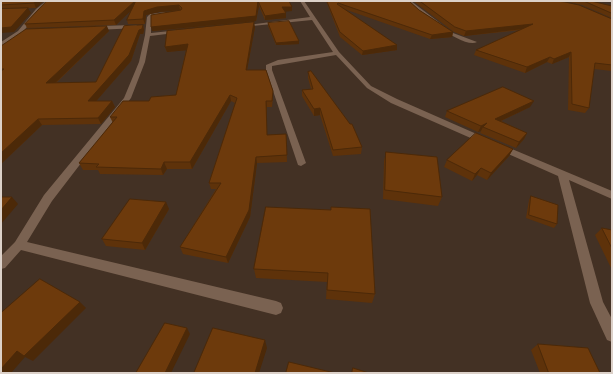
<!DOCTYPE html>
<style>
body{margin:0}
#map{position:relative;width:613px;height:374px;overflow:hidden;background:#433124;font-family:Rubik,sans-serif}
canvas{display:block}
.frame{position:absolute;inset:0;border:2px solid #dcd1c9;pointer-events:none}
</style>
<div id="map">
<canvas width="613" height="374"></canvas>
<div class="frame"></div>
</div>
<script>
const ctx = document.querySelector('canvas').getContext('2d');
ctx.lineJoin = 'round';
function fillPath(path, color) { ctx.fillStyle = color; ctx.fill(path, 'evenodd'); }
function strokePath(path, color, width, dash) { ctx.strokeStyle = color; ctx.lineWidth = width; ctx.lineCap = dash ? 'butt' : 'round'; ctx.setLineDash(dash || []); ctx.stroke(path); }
fillPath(new Path2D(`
 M46 1H51L40 11 22 33 1 47V42L18 31 36 9Z
 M300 1H304L339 52 371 86 397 99 488 139 489 141 488 143H482L391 103 367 88 336 55 272 66V70L306 163 301 166 298 165 266 70V65L278 60 333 52 312 20 242 27 240 26 310 17Z
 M406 1H411L453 33 477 42C464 50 416 11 406 1Z
 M165 12 167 14 151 18V33L180 30 183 32 150 36 145 62 131 98 52 201 27 242 276 301 281 303 283 308 281 313 276 315 21 250 5 268 1 269V256L15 242 44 195 124 98 139 62 145 35 147 17 150 14Z
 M136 25 139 27 138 28 96 30 93 28 96 26Z
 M500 144 612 191V199L569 180 603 302 612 319V342L607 340 590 303 558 176 497 149 496 147Z`), '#7a6251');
fillPath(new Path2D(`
 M1 1H44L36 8 1 9Z
 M47 1H289L292 11H285L286 18 265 20 259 6 256 21 152 31 181 10H180L159 12 146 15 145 24H128L127 20 131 10 116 25 27 28 25 24Z
 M326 1H409L419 10 453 32 452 37 430 39 344 9 397 45V50L362 55 340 37Z
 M413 1H556L612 19V71L594 69 589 108 585 113 568 110 569 57 552 64 547 62 525 73 474 55 476 50 521 30 464 36 454 32Z
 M565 1H591L612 6V18L582 5Z
 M268 23 299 44 276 45 268 26Z
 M143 25 144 30 143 34H140L131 61 96 101H112L115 107 101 124 42 125 1 164V46L109 31 56 83 96 82Z
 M255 27 247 70 273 91V97L272 107H267V135L286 134 287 162 257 163 250 217 228 263 183 254 180 247 216 189H211L209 183 235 103 231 101 192 169H167L163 175 100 174 98 170H83L79 163 113 123 110 117 149 101 176 95 186 50 167 52 165 47Z
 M308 72 362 147 361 154 333 156 320 115 314 116 302 96V90L311 89 308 78Z
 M530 107 501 121 527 133 524 139 516 148 480 133 481 131 478 132 445 117 447 111Z
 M513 149 509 156 487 180 477 175 472 181 444 167 447 160Z
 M386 152 442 197 438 206 383 199 384 161Z
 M531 196 557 224 554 228 526 218 529 200Z
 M266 207 375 294 372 303 326 299 327 282 256 278 254 269Z
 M169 209 145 250 106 246 102 239Z
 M602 228 612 230V270L595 235Z
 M538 344 600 373H540L531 350Z`), '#5e320a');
fillPath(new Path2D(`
 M37 1H44L36 8 34 3Z
 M135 1H137L138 4 116 25 114 20Z
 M258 1 259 6 256 21 152 31 151 27Z
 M179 5 180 10 159 12 146 15 145 24 143 19 144 11 157 7Z
 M282 7H292V11L283 12Z
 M28 8 31 13 14 32 1 33V28Z
 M286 13V18L265 20V16Z
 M254 22 255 27 246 75V70Z
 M533 24 531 28 464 36 466 31Z
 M143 25 144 30 143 34H140L131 61 91 107 88 101Z
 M107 26 109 31 49 89 46 83Z
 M453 32 452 37 430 39 432 35Z
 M299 41V44L276 45V43Z
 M188 44 189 50 167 52 165 47Z
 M397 45V50L362 55 363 51Z
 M571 52 569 57 552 64 554 59Z
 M550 57 547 62 525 73 527 67Z
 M230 95 231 101 192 169 190 162Z
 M112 101 115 107 101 124 98 118Z
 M266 101 267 107V141V135Z
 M534 101 530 107 492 125 495 119Z
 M320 108V115L314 116V109Z
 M38 119 42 125 1 164V153Z
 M487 123 483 127 481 131 478 132 481 126Z
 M527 133 524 139 516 148 519 142Z
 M513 149 509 156 487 180 491 173Z
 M256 157 257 163 250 217 228 263 226 257Z
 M164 162 167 169 163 175 161 169Z
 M481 168 477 175 472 181 475 174Z
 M12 197 18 204 1 224V210Z
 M166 202 169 209 145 250 142 243Z
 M80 302 86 308 33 361 25 357 11 373H1V369L17 351Z
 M187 328 190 334 171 373H165Z
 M265 340 267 348 259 373H255Z`), '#4c2908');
const building = new Path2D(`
 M1 1H37L34 3 1 5Z
 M47 1H135L114 20 25 24Z
 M136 1H289L292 7H282L286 13 265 16 258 1 256 16 151 27V15L181 10 182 8 179 5 157 7 144 11 143 19 127 20Z
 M327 1H409L419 10 453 32 432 35 338 3 337 4 397 45 363 51 340 32Z
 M420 1H556L565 2 579 5 612 19V65L595 63 589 108 572 104 571 52 554 59 550 57 527 67 476 50 533 24 466 31 455 27Z
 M584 1H591L612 6V13Z
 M28 8 11 27 1 28V9Z
 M289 21 299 41 276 43 268 23Z
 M254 22 246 70H266L273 91 272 101H266L267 135 286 134 287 155 256 157 249 210 226 257 180 247 221 183H209L237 98 230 95 190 162H164L161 169 96 167 99 164 79 163 117 117H110L123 101H149L151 97 176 95 188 44 165 47 167 31Z
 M143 25 142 29 139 30 129 55 88 101H112L98 118 38 119 1 153V71L4 69H1V46L26 29 107 26 46 83 96 82 124 26Z
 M311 71 350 124H352L362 147 333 150 320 108 314 109 302 90 313 89 308 72Z
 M503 87 534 101 495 119 527 133 519 142 483 127 487 123 481 126 447 111Z
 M476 133 513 149 491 173 481 168 475 174 447 160Z
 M386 152 437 157 442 197 385 190Z
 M531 196 558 205 557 224 529 215Z
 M1 197H12L1 210Z
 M130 199 166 202 142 243 102 239Z
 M266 207 331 210V207L370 209 375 294 327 290 328 273 254 269Z
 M602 228 612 230V248Z
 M40 279 80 302 24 356 17 351 1 369V313Z
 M165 323 187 328 165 373H136Z
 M213 328 265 340 255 373H194Z
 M538 344 588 348 600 373H549Z
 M289 362 335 373H286Z
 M353 368 369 373H352Z`);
fillPath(building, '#6d3a0c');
strokePath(building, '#4c2908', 1);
</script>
